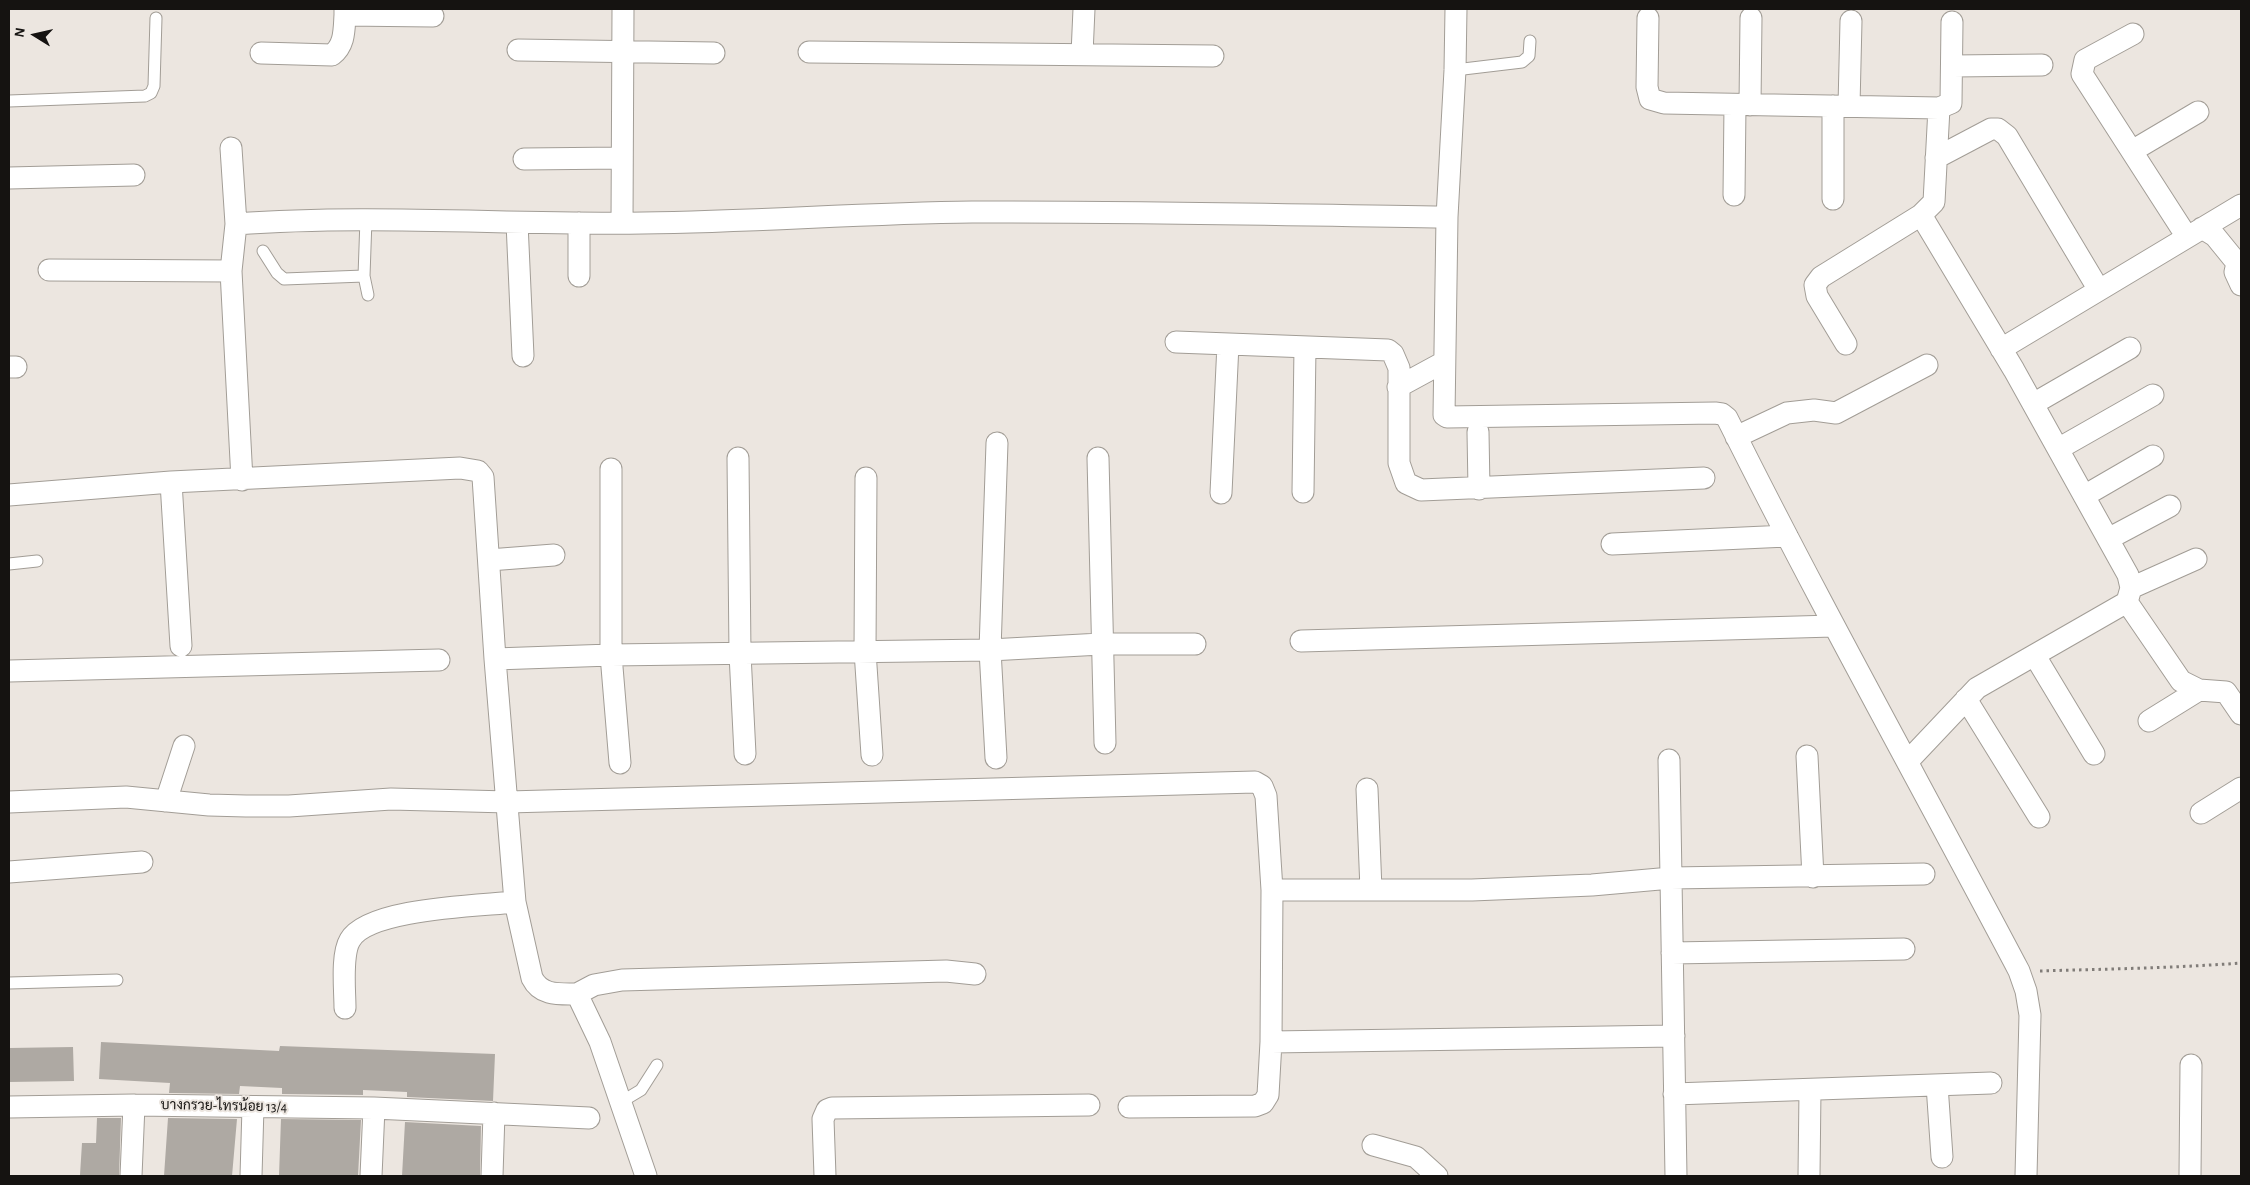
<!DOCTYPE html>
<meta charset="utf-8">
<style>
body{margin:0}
#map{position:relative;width:2250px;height:1185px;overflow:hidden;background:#ece6e0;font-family:"Alegreya Sans",sans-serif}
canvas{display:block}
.frame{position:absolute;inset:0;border:10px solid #151311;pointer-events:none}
.north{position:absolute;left:10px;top:10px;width:50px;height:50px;-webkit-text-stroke:4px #ece6e0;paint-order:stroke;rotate:280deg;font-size:14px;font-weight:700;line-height:20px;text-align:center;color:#151311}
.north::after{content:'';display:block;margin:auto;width:18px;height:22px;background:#151311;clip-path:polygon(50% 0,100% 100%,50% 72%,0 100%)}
</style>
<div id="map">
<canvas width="2250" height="1185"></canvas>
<div class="frame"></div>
<div class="north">N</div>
</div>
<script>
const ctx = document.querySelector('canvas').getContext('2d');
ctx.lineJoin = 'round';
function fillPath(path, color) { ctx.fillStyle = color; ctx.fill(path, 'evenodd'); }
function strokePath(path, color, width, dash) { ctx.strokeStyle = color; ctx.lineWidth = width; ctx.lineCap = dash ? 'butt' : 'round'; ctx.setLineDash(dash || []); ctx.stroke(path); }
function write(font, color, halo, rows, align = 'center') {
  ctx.font = font + ' "Alegreya Sans",Sarabun,sans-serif'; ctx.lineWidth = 4; ctx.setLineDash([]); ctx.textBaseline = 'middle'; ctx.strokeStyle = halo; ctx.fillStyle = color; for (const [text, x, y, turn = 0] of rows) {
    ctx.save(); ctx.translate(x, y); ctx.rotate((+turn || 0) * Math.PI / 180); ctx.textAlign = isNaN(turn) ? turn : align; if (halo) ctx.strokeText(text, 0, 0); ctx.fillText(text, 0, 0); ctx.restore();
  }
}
fillPath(new Path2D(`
 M101 1042 279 1051 280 1046 495 1054 493 1101 407 1097V1092L363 1090V1095L282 1094V1088L240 1086 239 1094 169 1093 170 1083 99 1079Z
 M73 1047 74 1081 9 1082V1048Z
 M97 1118H121L119 1176 80 1175 82 1143H96Z
 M168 1118 237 1119 232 1176H164Z
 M281 1119 361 1120 358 1176H279Z
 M405 1122 481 1126 480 1176H402Z`), '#aea9a3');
const service = new Path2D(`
 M1455 70 1522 62 1529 56 1530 41
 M9 101 145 96 151 93 154 86 156 18
 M366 219 364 276 368 295
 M263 251 277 273 284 279 364 276
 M9 564 37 561
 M9 983 117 980
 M621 1102 641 1090 657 1065`);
const minor = new Path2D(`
 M345 9V15L433 16
 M1456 9 1455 70 1447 217 1444 415 1447 417 1715 413 1722 414 1727 418C1820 605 1922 787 2019 971L2026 991 2030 1015 2026 1176
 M1648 18 1647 87 1650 99 1664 103 1939 108 1951 103 1952 22
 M2133 34 2085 60 2082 74 2187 237
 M518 50 714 53
 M809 52 1213 56
 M261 53 332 55C345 45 344 30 345 15
 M1082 54 1084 9
 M1953 66 2042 65
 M1750 105 1751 18
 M1833 106V199
 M1849 106 1851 21
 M231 148 236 224
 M2132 151 2198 112
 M1936 158 1991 129H1998L2007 136 2099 290
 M524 159 622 158
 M9 178 134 175
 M1734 195 1735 105
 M517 223 523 356
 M622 223 623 9
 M2202 228 2215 236 2237 263 2241 265
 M2237 263 2235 272 2241 285
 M49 270 231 271
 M579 276V223
 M1176 342 1388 350 1393 354 1399 368V463L1406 483 1421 490 1704 478
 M1846 344 1817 296 1815 285 1821 277 1921 215 1934 202 1939 108
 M2001 349 2241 205
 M9 367H16
 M1398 387 1444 362
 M2033 404 2130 348
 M1478 432 1479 489
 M1736 437 1787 413 1814 410 1836 413 1927 365
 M2058 449 2153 395
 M738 458 740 654 745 754
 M1098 458 1105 743
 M611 469V655L620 763
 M866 478 865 651 872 755
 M242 480 231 271 236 224C371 214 508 225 643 223 753 222 862 213 972 212 1130 211 1288 215 1447 217
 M171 482 181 646
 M1303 492 1305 347
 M1221 493 1228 344
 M9 495 171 482 460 468 478 471 483 477 495 659 515 902 532 978C541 996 559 994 577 994L600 1042 646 1176
 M2084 496 2153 456
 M2108 539 2170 506
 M1612 544 1787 536
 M489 560 554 555
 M2131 588 2196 559
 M2127 602 2181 681 2199 690 2226 692 2241 714
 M1301 641 1833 626
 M2035 656 2094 754
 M495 659 611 655 990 650 1101 644H1195
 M9 671 439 660
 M1966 699 2039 817
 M2149 721 2199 690
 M1807 756 1813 877
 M996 758 990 650 997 443
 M1669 760 1676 1176
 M1908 761 1977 688 2127 602 2131 588 2128 575 2014 370 1921 215
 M1367 789 1371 890
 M166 801 184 746
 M9 802 126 797 209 805 246 806H289L391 799 508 802 1255 782 1262 786 1266 796 1272 890 1271 1042 1268 1095 1263 1103 1255 1106 1129 1107
 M2201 813 2241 788
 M9 872 142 862
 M1272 890H1472L1592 885 1671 878 1924 874
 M1672 953 1904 949
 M577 994 594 985 622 980 946 971 975 974
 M345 1008C345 990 341 955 350 940 368 908 479 906 515 902
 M1271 1042 1674 1036
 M1937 1085 1942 1157
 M1674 1094 1991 1083
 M9 1107 134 1105 374 1108 589 1118
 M1373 1145 1416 1157 1437 1176
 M131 1176 134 1105
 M251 1176 253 1107
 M371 1176 374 1108
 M492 1176 494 1113
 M825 1176 823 1119 827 1110 832 1108 1089 1105
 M1809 1176 1810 1090
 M2190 1176 2191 1065`);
strokePath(service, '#a29d96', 13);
strokePath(minor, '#a29d96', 23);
strokePath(new Path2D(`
 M2040 971C2107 969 2174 968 2241 963`), '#807c78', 3, [2.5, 4]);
strokePath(service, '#fff', 11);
strokePath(minor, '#fff', 21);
write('14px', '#151311', '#ece6e0', [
 ["บางกรวย-ไทรน้อย 13/4",224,1106,1]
]);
</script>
